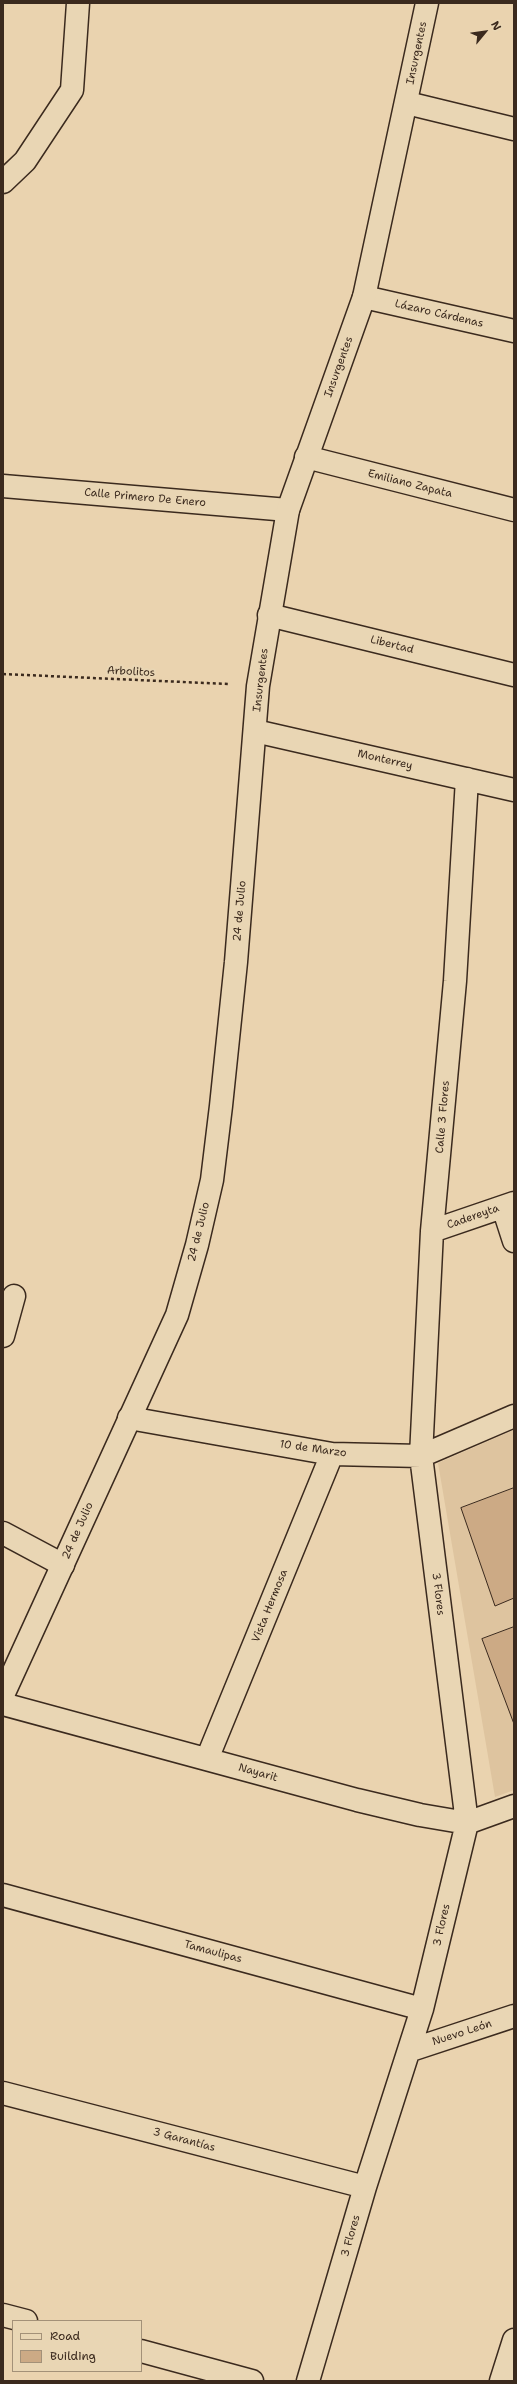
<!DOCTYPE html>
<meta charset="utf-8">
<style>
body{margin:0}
#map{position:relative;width:517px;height:2384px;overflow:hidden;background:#ead3af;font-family:"Shantell Sans",sans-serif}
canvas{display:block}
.frame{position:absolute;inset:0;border:4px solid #3b2a1e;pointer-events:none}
.legend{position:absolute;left:12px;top:2320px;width:130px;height:52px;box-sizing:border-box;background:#e9d6b4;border:1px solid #a39178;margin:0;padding:5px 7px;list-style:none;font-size:12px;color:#3b2a1e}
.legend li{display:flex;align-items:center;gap:8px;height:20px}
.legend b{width:20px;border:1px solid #a39178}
.north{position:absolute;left:465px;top:12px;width:40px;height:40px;-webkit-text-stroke:3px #e9d6b4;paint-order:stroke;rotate:61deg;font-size:11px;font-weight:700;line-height:16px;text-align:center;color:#3b2a1e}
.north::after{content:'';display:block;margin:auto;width:14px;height:18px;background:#3b2a1e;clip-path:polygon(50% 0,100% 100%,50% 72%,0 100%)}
</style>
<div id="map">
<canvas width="517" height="2384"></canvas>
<div class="frame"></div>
<ul class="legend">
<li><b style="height:5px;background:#e9d6b4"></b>Road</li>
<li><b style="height:11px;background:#ccaa85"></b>Building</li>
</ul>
<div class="north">N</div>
</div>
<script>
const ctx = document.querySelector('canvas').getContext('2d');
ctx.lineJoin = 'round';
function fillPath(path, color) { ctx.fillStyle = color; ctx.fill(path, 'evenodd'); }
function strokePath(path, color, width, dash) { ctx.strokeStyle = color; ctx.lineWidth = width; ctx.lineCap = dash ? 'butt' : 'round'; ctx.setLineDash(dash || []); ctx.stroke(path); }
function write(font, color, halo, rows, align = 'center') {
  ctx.font = font + ' "Shantell Sans",sans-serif'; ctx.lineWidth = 4; ctx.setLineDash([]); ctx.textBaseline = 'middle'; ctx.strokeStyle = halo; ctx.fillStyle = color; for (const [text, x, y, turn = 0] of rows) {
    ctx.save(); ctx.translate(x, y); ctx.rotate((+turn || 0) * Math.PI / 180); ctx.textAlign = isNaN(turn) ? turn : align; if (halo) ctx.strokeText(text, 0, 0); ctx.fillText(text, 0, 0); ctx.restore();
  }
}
fillPath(new Path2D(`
 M514 1430V1790L495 1797 438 1463Z`), '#dec49f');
const building = new Path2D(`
 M514 1488V1598L495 1606 461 1508Z
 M514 1627V1724L482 1639Z`);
fillPath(building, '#ccaa85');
strokePath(building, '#3b2a1e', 1);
const street = new Path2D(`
 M407 103 514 129
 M3 182 25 161 72 90 78 3
 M364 297 514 331
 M306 457 514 510
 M3 486 288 510
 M269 615 514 675
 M255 731 514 790
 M503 1207 514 1241
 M432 1231 514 1203
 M3 1336 14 1296
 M129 1418 332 1454 421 1456 514 1416
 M3 1533 63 1565
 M3 1704 357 1800 420 1815 467 1823 514 1806
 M207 1759 332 1454
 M3 1895 422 2009
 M411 2050 514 2016
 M3 2093 365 2187
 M3 2315 26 2321
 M141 2351 252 2381
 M308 2381 365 2187 422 2009 467 1823 421 1456 432 1231 455 981 467 779
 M501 2381 514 2340`);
const secondary = new Path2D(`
 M3 1695 177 1315 197 1245 212 1180 221 1106 236 962 258 686 288 510 364 297 427 3`);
strokePath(street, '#3b2a1e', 25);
strokePath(secondary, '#3b2a1e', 25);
strokePath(new Path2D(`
 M3 674 228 684`), '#3b2a1e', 2.5, [3, 3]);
strokePath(street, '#e9d6b4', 22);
strokePath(secondary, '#e9d6b4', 22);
write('11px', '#3b2a1e', '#e9d6b4', [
 ["Insurgentes",417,53,-78],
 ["Lázaro Cárdenas",439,314,13],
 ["Insurgentes",339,367,-70],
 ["Emiliano Zapata",410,484,14],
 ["Calle Primero De Enero",145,498,5],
 ["Libertad",392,645,14],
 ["Arbolitos",131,672,3],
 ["Insurgentes",261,680,-83],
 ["Monterrey",385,760,13],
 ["24 de Julio",240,911,-85],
 ["Calle 3 Flores",443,1117,-85],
 ["Cadereyta",473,1217,-19],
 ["24 de Julio",199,1232,-76],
 ["10 de Marzo",313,1449,8],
 ["24 de Julio",78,1531,-66],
 ["3 Flores",438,1594,83],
 ["Vista Hermosa",270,1606,-68],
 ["Nayarit",258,1773,16],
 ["3 Flores",442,1925,-77],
 ["Tamaulipas",213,1952,15],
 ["Nuevo León",462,2033,-18],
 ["3 Garantías",184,2140,15],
 ["3 Flores",351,2236,-74]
]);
</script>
